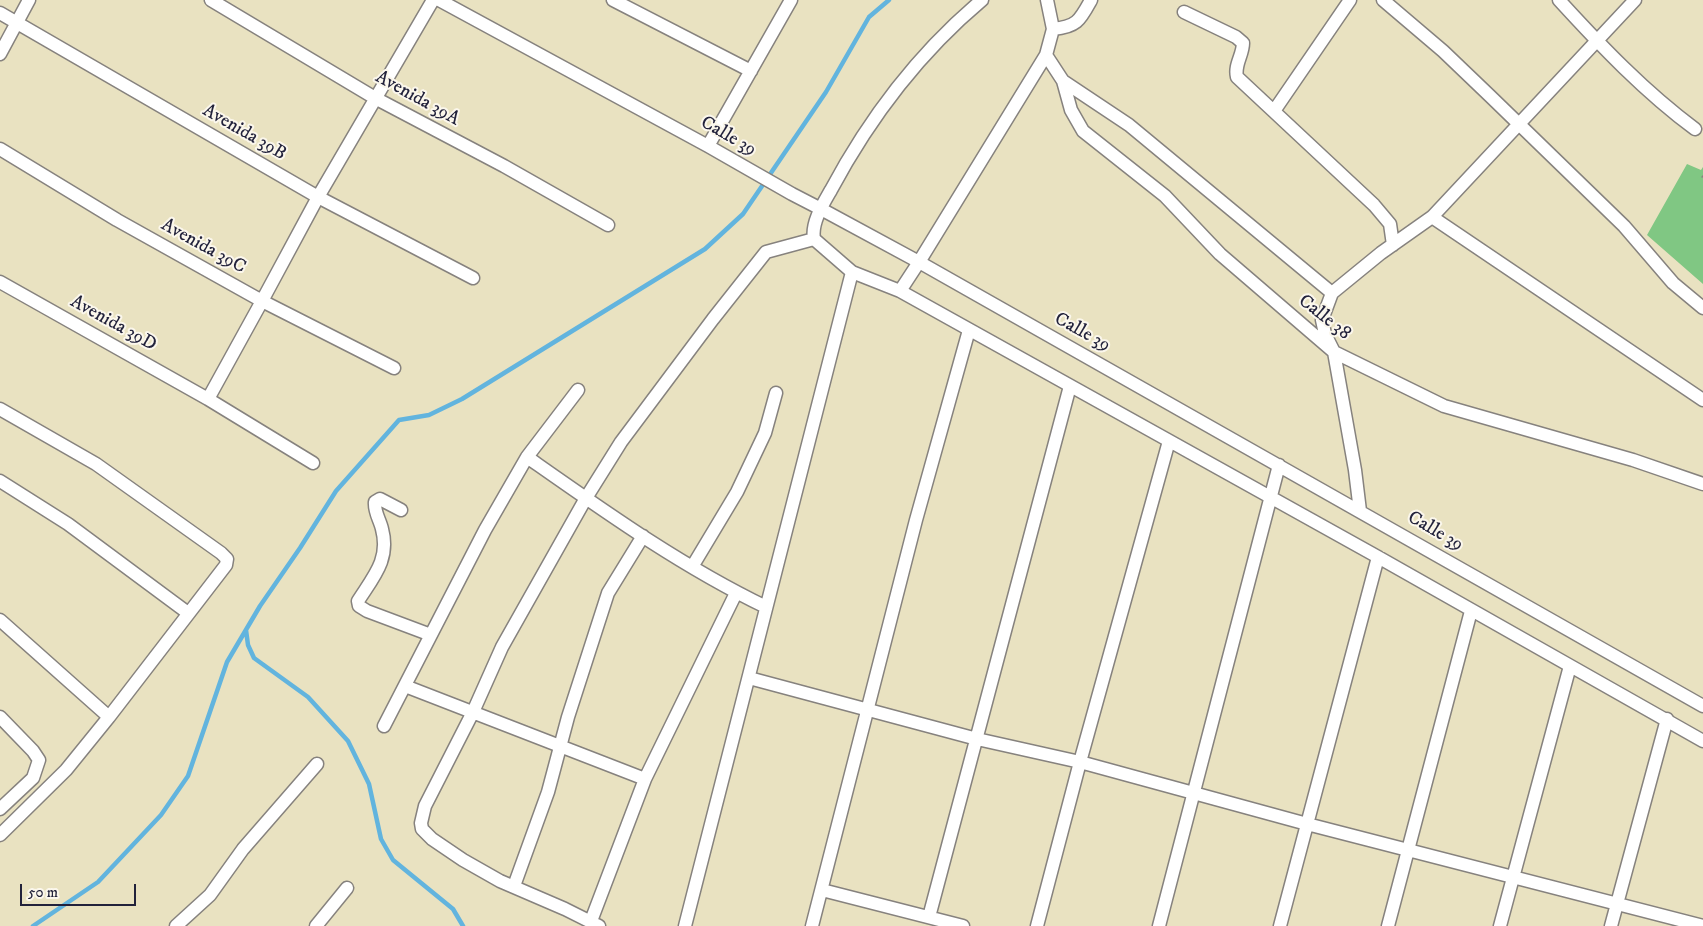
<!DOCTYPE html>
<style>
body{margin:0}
#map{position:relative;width:1703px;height:926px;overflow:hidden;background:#e9e2c1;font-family:"IM FELL DW Pica",serif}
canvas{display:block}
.scale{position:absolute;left:20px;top:884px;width:116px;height:22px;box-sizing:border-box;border:2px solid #22223b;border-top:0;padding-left:6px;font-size:15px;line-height:18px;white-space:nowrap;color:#22223b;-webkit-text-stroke:4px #fbf7ec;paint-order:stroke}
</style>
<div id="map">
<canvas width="1703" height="926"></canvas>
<div class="scale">50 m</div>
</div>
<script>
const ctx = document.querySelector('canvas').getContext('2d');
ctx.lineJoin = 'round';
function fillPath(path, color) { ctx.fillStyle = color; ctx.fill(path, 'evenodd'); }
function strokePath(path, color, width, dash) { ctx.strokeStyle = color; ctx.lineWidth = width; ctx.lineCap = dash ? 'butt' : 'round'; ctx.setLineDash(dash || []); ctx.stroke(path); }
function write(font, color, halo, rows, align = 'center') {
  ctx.font = font + ' "IM FELL DW Pica",serif'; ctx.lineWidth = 4; ctx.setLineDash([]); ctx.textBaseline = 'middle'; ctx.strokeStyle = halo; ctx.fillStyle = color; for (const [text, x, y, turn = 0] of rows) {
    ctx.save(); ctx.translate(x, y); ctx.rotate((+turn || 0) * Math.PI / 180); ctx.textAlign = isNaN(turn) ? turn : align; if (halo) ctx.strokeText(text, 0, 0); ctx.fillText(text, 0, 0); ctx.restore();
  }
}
fillPath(new Path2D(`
 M1687 164 1701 170 1703 167V284L1647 235Z`), '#80c783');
strokePath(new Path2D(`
 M246 630 248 645 254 658 308 697 348 741 369 784 381 839 393 860 453 909 463 926
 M33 926 98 882 161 815 188 776 227 662 260 606 300 548 336 491 399 420 429 415 462 399 705 249 743 214 826 92 869 17 889 0`), '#62b4de', 4.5);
const street = new Path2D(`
 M211 0 375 98 504 166 608 225
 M439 0 708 146 792 194 821 209 919 262 1703 706
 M613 0 751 71
 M1047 0 1053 29 1046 55 919 262 900 291 1378 557 1703 741
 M1383 0 1443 51 1490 96 1624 226 1673 283 1703 308
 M1559 0C1601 46 1645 92 1695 129
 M1184 12 1236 37 1243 43C1243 55 1234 65 1237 77L1374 205 1390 224 1393 245
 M0 13 318 197 473 278
 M1053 29C1077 27 1080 20 1091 0
 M0 54 29 0
 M1046 55 1063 81 1071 110 1083 131 1165 196 1220 254 1334 352 1444 406 1633 460 1703 484
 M1063 81 1129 125 1332 293
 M1274 111 1350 0
 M708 146 791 0
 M0 149 117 220 262 301 394 368
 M1432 217 1703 400
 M0 282 208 399 313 463
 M900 291 852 272 814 239C811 223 823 204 831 190 869 119 920 52 982 0
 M208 399 262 301 318 197 433 0
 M0 409 96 464 221 553 227 559 226 565 109 717
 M527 457C604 511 681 566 766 607
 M0 481 68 524 188 613
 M401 510 380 499 375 502C374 512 380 520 382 529 390 559 374 576 358 601L359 606 367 611 431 635
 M1360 511 1355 470 1334 352 1325 334 1322 320 1332 293 1381 253 1432 217 1635 0
 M692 567 737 492 765 433 776 393
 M0 620 109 717 66 770 0 835
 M749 678 977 739 1080 762 1307 824 1703 926
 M405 686 645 779
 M0 717 33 751 39 760 33 778 0 809
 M384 726 485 530 527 457 578 390
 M514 886 548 792 568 717 608 593 643 536
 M822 890 963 926
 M929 917 1070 386
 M591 921 645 779 736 593
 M176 926 210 895 243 849 317 764
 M316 926 347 888
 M599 926 565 909 500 881 463 860 432 839 422 829 421 823 425 806 473 712 502 647 586 498 621 442 713 319 766 252 814 239
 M685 926 852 272
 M812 926 916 520 969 330
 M1037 926 1080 762 1169 441
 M1159 926 1279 465
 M1280 926 1378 557
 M1388 926 1471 611
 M1500 926 1570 666
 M1611 926 1667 719`);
strokePath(street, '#86827e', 15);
strokePath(new Path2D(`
 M1702 176 1703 177`), '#86827e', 2.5, [4, 4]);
strokePath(street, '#fff', 12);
write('19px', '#22223b', '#fbf7ec', [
 ["Avenida 39A",417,99,29],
 ["Avenida 39B",244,133,30],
 ["Calle 39",728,137,30],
 ["Avenida 39C",203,247,29],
 ["Calle 38",1324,318,38],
 ["Avenida 39D",113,324,29],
 ["Calle 39",1082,333,29],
 ["Calle 39",1435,532,30]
]);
</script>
